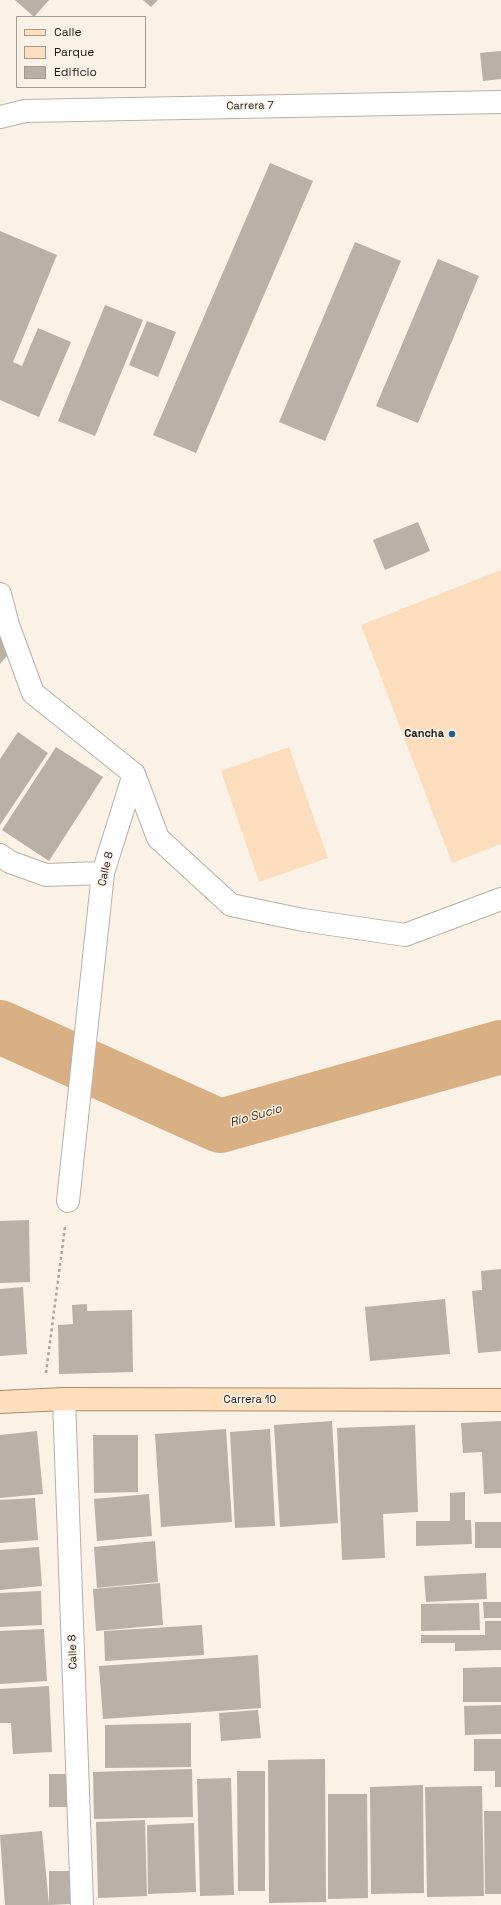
<!DOCTYPE html>
<meta charset="utf-8">
<style>
body{margin:0}
#map{position:relative;width:501px;height:1905px;overflow:hidden;background:#faf1e7;font-family:"Space Grotesk",sans-serif}
canvas{display:block}
.legend{position:absolute;left:16px;top:16px;width:130px;height:72px;box-sizing:border-box;background:#faf1e7;border:1px solid #a19b93;margin:0;padding:5px 7px;list-style:none;font-size:12px;color:#1c1915}
.legend li{display:flex;align-items:center;gap:8px;height:20px}
.legend b{width:20px;border:1px solid #a19b93}
</style>
<div id="map">
<canvas width="501" height="1905"></canvas>
<ul class="legend">
<li><b style="height:5px;background:#fddebd"></b>Calle</li>
<li><b style="height:11px;background:#fcddbd"></b>Parque</li>
<li><b style="height:11px;background:#b9b0a8"></b>Edificio</li>
</ul>
</div>
<script>
const ctx = document.querySelector('canvas').getContext('2d');
ctx.lineJoin = 'round';
function fillPath(path, color) { ctx.fillStyle = color; ctx.fill(path, 'evenodd'); }
function strokePath(path, color, width, dash) { ctx.strokeStyle = color; ctx.lineWidth = width; ctx.lineCap = dash ? 'butt' : 'round'; ctx.setLineDash(dash || []); ctx.stroke(path); }
function write(font, color, halo, rows, align = 'center') {
  ctx.font = font + ' "Space Grotesk",sans-serif'; ctx.lineWidth = 3; ctx.setLineDash([]); ctx.textBaseline = 'middle'; ctx.strokeStyle = halo; ctx.fillStyle = color; for (const [text, x, y, turn = 0] of rows) {
    ctx.save(); ctx.translate(x, y); ctx.rotate((+turn || 0) * Math.PI / 180); ctx.textAlign = isNaN(turn) ? turn : align; if (halo) ctx.strokeText(text, 0, 0); ctx.fillText(text, 0, 0); ctx.restore();
  }
}
fillPath(new Path2D(`
 M501 570V844L452 863 361 625Z
 M289 747 328 858 259 882 221 771Z`), '#fcddbd');
strokePath(new Path2D(`
 M0 1027 220 1126 501 1047`), '#d9af84', 54);
fillPath(new Path2D(`
 M15 0H49L34 17Z
 M143 0H158L151 7Z
 M501 51V79L483 81 480 53Z
 M270 163 313 181 196 453 153 435Z
 M0 231 57 255 13 362 22 366 38 328 71 342 39 417 0 400Z
 M355 242 401 261 325 441 279 422Z
 M438 259 479 276 418 423 376 406Z
 M105 305 143 320 95 436 58 421Z
 M147 321 176 332 158 377 129 365Z
 M418 522 430 551 385 570 373 540Z
 M0 615 12 650 0 664Z
 M18 732 48 753 0 825V759Z
 M56 747 103 777 49 861 2 830Z
 M29 1220 30 1282 0 1283V1221Z
 M501 1269V1351L478 1353 472 1291 482 1290 481 1271Z
 M23 1287 27 1354 0 1356V1289Z
 M445 1299 450 1354 370 1361 365 1307Z
 M87 1304V1311L132 1310 133 1372 59 1374 58 1325 73 1324 72 1305Z
 M332 1421 338 1523 280 1527 274 1425Z
 M501 1421V1493L484 1494 482 1452 463 1453 461 1423Z
 M415 1425 418 1512 383 1514 385 1558 342 1560 337 1428Z
 M226 1429 232 1522 161 1527 155 1434Z
 M270 1429 275 1526 235 1528 230 1432Z
 M37 1431 43 1494 0 1498V1435Z
 M93 1435H138V1492L94 1493Z
 M465 1492V1520H471L472 1544 416 1546V1521H450V1493Z
 M149 1494 152 1536 97 1541 94 1499Z
 M35 1498 38 1540 0 1543V1500Z
 M475 1522H501V1548H475Z
 M155 1541 158 1582 97 1588 94 1547Z
 M39 1547 42 1586 0 1590V1550Z
 M486 1573 487 1599 426 1602 424 1576Z
 M160 1583 163 1625 96 1631 93 1589Z
 M41 1591 42 1625 0 1627V1593Z
 M483 1602H501V1618H484Z
 M479 1603 480 1630 421 1631V1604Z
 M485 1621H501V1650L455 1651V1643H421V1635H485Z
 M202 1625 204 1655 105 1661 104 1631Z
 M44 1629 47 1681 0 1684V1631Z
 M258 1655 261 1708 103 1719 99 1666Z
 M501 1667V1702H463V1668Z
 M49 1686 52 1752 13 1754 11 1723H0V1689Z
 M501 1705V1734L465 1735 464 1706Z
 M258 1710 261 1738 221 1741 219 1713Z
 M191 1723V1767L105 1768V1725Z
 M474 1739H501V1787H495V1771H474Z
 M325 1759 326 1902 269 1903 268 1760Z
 M192 1769 193 1817 94 1819 93 1772Z
 M237 1771H265V1891H238Z
 M49 1774H70L69 1807H49Z
 M231 1778 234 1895 200 1896 197 1779Z
 M423 1785 424 1893 371 1894 370 1787Z
 M482 1786 484 1896 427 1897 425 1787Z
 M328 1794H367L368 1898 328 1899Z
 M484 1811H501V1894H485Z
 M145 1820 147 1896 98 1898 96 1822Z
 M194 1823 196 1892 148 1894 147 1825Z
 M42 1831 49 1905H5L0 1835Z
 M49 1871H71V1904L49 1905Z`), '#b9b0a8');
const minor = new Path2D(`
 M0 117 25 111 501 102
 M0 594 8 625 33 693 134 774
 M134 774 158 838 231 905 303 920 405 935 501 899
 M0 855 10 862 46 875 103 873
 M68 1201 103 873 134 774
 M64 1399 82 1905`);
const major = new Path2D(`
 M0 1402 64 1399 501 1400`);
strokePath(minor, '#b9b0a7', 24);
strokePath(major, '#ae8b66', 24);
strokePath(new Path2D(`
 M46 1373 65 1227`), '#ada69e', 2.5, [3, 3]);
strokePath(minor, '#fff', 22);
strokePath(major, '#fddebd', 22);
for (const [x, y, r, color] of [
 [452,734,4,"#1d5f94"]
]) { const dot = new Path2D(); dot.arc(x, y, r, 0, 2 * Math.PI); ctx.fillStyle = color; ctx.fill(dot); strokePath(dot, '#faf1e7', 1.5); }
write('11px', '#1c1915', '#faf1e7', [
 ["Carrera 7",250,106,-1],
 ["Calle 8",106,869,-77],
 ["Carrera 10",250,1400],
 ["Calle 8",73,1652,-92]
]);
write('bold 11px', '#1c1915', '#faf1e7', [
 ["Cancha",444,734]
], 'right');
write('italic 12px', '#462a06', '#faf1e7', [
 ["Río Sucio",256,1116,-16]
]);
</script>
